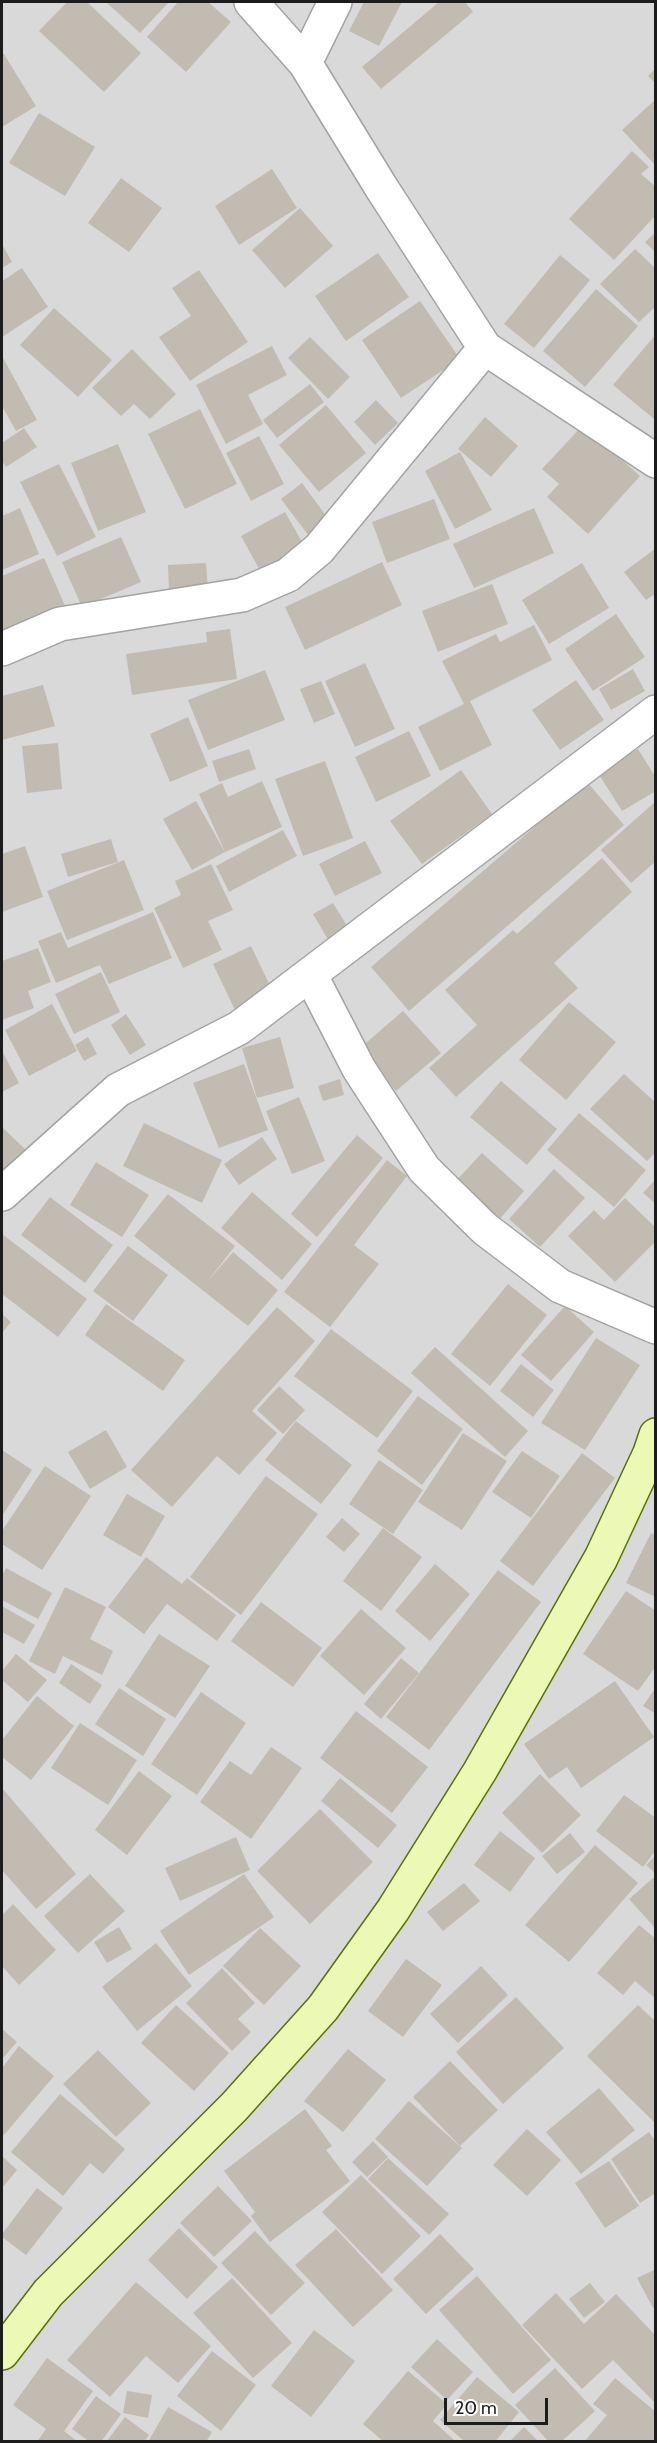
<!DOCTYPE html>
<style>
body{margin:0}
#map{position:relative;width:657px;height:2443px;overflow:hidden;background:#eeebe2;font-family:Cabin,sans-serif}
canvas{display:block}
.frame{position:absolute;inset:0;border:3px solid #1c1c1c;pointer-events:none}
.scale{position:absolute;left:444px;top:2398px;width:104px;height:27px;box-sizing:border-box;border:3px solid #1c1c1c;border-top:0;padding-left:8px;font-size:18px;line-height:21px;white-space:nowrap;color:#1c1c1c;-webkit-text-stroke:4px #fff;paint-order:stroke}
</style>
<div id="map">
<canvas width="657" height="2443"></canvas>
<div class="frame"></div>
<div class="scale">20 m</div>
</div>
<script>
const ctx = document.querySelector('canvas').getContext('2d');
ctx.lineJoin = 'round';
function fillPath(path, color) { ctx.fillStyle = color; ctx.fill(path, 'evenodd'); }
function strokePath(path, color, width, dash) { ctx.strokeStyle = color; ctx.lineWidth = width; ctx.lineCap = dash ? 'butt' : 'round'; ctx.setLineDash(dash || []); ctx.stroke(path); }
fillPath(new Path2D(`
 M2 2H655V2441H2Z`), '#dad9d9');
fillPath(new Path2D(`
 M67 2H87L141 53 104 92 39 31Z
 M106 2H169L140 33Z
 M178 2H208L231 22 186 72 147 37Z
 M364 2H402L379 46 349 31Z
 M439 2H465L473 12 381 89 362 67Z
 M2 51 36 106 2 127Z
 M656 68V84L648 76Z
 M656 99V166L622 130Z
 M39 113 95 147 65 196 9 163Z
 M632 151 649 167 641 174 656 187V215L614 260 569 219Z
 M272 169 297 208 239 245 215 206Z
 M121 178 162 208 129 252 88 223Z
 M300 208 333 246 285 288 252 250Z
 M656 232V253L645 242Z
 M2 244 12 262 2 268Z
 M635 249 656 269V306L639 322 600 284Z
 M378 253 409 297 346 341 315 296Z
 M560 255 590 280 534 348 504 324Z
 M22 268 48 307 2 337V281Z
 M199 270 248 342 190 381 159 337 191 316 172 288Z
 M596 289 638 326 585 387 543 351Z
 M420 301 460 359 401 398 362 340Z
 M54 308 112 360 78 397 20 345Z
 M656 334V418L654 419 613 385Z
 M310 337 350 377 328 399 288 358Z
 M272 346 287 375 248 395 263 424 226 444 196 385Z
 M132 349 176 394 150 419 134 404 121 416 92 388Z
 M2 356 37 420 16 431 2 406Z
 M310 384 324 402 277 438 263 420Z
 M376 400 398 423 375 445 354 422Z
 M326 405 366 453 319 492 279 445Z
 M200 409 237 484 185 509 148 434Z
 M485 417 518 446 491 477 458 449Z
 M583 425 640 476 588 534 547 497 559 484 542 469Z
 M24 428 37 447 6 467 2 461V443Z
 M259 436 284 484 251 501 226 453Z
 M118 444 146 512 98 531 71 463Z
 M460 452 492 510 455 529 425 471Z
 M59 464 96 537 57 556 20 482Z
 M302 483 332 524 312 540 281 499Z
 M434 499 450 539 387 563 372 522Z
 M20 508 39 554 2 570V516Z
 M534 508 554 553 474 588 453 544Z
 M285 512 306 549 262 574 241 536Z
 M121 537 141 582 82 607 62 562Z
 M656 548V593L646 600 624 572Z
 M44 558 66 608 2 636V576Z
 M382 562 402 605 305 650 285 607Z
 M206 563 208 590 169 593 168 565Z
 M582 563 609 608 549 644 522 600Z
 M492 584 508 624 438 652 422 611Z
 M616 614 645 657 593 691 565 649Z
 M534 625 552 660 470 701 492 745 440 771 418 727 464 704 442 661 496 634 500 642Z
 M230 629 237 679 132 695 126 654 207 642 206 632Z
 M365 663 395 729 355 747 325 681Z
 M633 669 645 691 611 710 599 689Z
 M265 670 285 720 208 750 188 700Z
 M576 680 604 720 560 750 532 710Z
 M321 681 335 714 314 723 300 689Z
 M43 685 55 726 2 740V696Z
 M188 717 208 766 170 782 150 734Z
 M409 731 431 776 376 802 355 757Z
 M58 743 62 789 27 793 22 746Z
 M249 749 256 769 219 782 212 761Z
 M638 749 656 778V791L622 811 598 773Z
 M325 761 353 838 303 856 275 779Z
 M461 770 492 814 422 864 390 821Z
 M262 781 282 827 225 852 199 794 222 783 228 797Z
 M587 782 624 825 409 1011 371 967Z
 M196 801 225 852 192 870 163 819Z
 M656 801V861L631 883 601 850Z
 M283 830 297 856 229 892 216 866Z
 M111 839 118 862 68 877 61 854Z
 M365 841 382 873 335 896 319 864Z
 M25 846 43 897 2 912V854Z
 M602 858 632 892 554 963 578 988 456 1097 429 1068 477 1025 445 990 513 930 517 934Z
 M124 860 144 910 67 940 47 891Z
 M211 864 233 910 208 921 222 950 183 968 154 908 181 895 175 881Z
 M333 903 354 937 333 948 313 914Z
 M153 912 172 958 109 984 100 965 56 983 38 941 61 932 68 948Z
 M251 946 273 992 235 1010 213 964Z
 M38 948 51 982 28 991 34 1008 2 1020V961Z
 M101 972 120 1012 74 1034 55 994Z
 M569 1002 616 1042 566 1100 519 1060Z
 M52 1004 77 1051 29 1076 5 1030Z
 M403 1011 441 1053 396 1091 359 1049Z
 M126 1014 146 1045 130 1055 111 1025Z
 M88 1037 97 1054 84 1061 75 1045Z
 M280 1037 294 1088 257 1098 242 1048Z
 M2 1051 19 1083 2 1092Z
 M244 1064 268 1130 219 1148 193 1083Z
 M624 1074 656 1103V1152L647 1161 590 1109Z
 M340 1079 344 1095 323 1101 318 1086Z
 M501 1081 557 1129 527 1165 470 1117Z
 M299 1097 325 1161 292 1174 266 1111Z
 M579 1113 646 1170 614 1207 547 1150Z
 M144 1123 222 1160 202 1203 123 1166Z
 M2 1127 29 1153 2 1181Z
 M357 1135 383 1158 317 1237 291 1214Z
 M262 1137 277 1159 239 1185 224 1164Z
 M482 1153 524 1191 498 1221 455 1182Z
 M387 1160 407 1176 354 1245 379 1264 330 1327 284 1292Z
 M96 1162 149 1195 122 1237 70 1205Z
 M554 1169 585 1198 540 1247 509 1219Z
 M656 1179V1204L643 1193Z
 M252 1192 312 1244 282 1280 221 1228Z
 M168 1194 235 1246 207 1282 233 1252 278 1290 248 1326 134 1236Z
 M50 1197 113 1245 85 1283 21 1235Z
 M625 1198 656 1228V1241L615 1282 568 1236 594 1210 604 1220Z
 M2 1234 87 1299 58 1337 2 1294Z
 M128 1246 168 1275 133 1321 93 1291Z
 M508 1284 547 1315 490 1386 451 1354Z
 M106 1304 185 1360 163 1391 85 1335Z
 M565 1306 594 1332 551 1381 521 1355Z
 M277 1307 315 1341 252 1411 277 1433 239 1475 217 1456 172 1507 131 1470Z
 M2 1314 11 1322 2 1333Z
 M331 1329 413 1391 377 1438 294 1376Z
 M596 1338 640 1365 585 1450 541 1423Z
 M435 1347 528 1431 505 1457 411 1373Z
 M521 1364 554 1390 533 1417 500 1391Z
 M279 1386 305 1410 283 1434 257 1410Z
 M418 1396 463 1429 422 1485 377 1451Z
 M296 1421 352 1465 321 1504 265 1460Z
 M106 1430 127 1467 90 1489 68 1452Z
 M463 1433 507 1461 462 1530 418 1502Z
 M2 1450 32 1470 2 1516Z
 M522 1451 560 1476 531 1518 492 1492Z
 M582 1453 615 1478 533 1586 500 1561Z
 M379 1460 423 1490 393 1534 349 1504Z
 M45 1466 91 1496 42 1570 2 1544V1531Z
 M266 1476 318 1514 241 1615 190 1577Z
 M127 1494 165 1516 141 1557 103 1535Z
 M342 1518 360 1534 344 1552 326 1537Z
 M383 1528 422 1557 381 1611 343 1581Z
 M651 1533 656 1535V1597L626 1583Z
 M146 1557 182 1584 187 1578 236 1615 217 1641 167 1604 144 1634 108 1607Z
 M435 1564 470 1594 430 1641 395 1611Z
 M6 1568 52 1593 38 1619 2 1600V1576Z
 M498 1570 541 1602 429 1750 386 1717Z
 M65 1587 106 1607 90 1639 113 1651 102 1675 63 1656 55 1674 29 1661Z
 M626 1591 656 1611V1666L638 1691 583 1654Z
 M261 1602 322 1648 293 1687 231 1641Z
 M2 1606 35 1625 24 1644 2 1632Z
 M361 1609 406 1648 364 1695 320 1656Z
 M159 1634 210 1666 175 1718 125 1686Z
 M16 1654 47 1680 28 1702 2 1680V1671Z
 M401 1658 419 1673 381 1719 364 1704Z
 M71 1664 102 1685 90 1704 59 1683Z
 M615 1681 654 1737 581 1788 567 1767 549 1779 524 1744Z
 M656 1687V1714L643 1706Z
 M119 1688 166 1719 143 1756 95 1724Z
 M201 1692 246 1723 197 1795 151 1764Z
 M37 1696 74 1726 31 1780 2 1757V1740Z
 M356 1711 428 1767 392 1813 320 1758Z
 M80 1723 137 1760 108 1805 51 1768Z
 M271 1747 302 1768 251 1839 200 1802 230 1761 251 1775Z
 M139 1771 172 1796 127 1855 95 1830Z
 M540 1774 581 1815 542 1853 502 1813Z
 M340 1778 397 1825 378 1848 321 1801Z
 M2 1788 76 1874 36 1909 2 1870Z
 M624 1795 656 1818V1850L643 1867 596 1831Z
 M320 1809 373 1862 310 1924 257 1871Z
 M500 1831 535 1858 510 1892 474 1865Z
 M570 1833 585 1852 557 1874 542 1856Z
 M236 1837 250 1870 180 1901 165 1868Z
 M595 1845 638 1883 569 1962 525 1925Z
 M656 1855V1874L646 1865Z
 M90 1874 125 1911 78 1953 44 1916Z
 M244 1874 274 1917 189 1975 160 1931Z
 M653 1878 656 1881V1929L629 1899Z
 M464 1883 480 1901 443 1931 427 1912Z
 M13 1904 56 1950 19 1985 2 1966V1915Z
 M639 1925 656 1939V1999L635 1981 623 1995 597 1973Z
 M119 1927 132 1949 107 1963 94 1942Z
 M260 1928 301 1966 264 2005 223 1966Z
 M156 1943 192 1986 137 2031 102 1987Z
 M406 1959 442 1985 403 2037 368 2011Z
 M481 1966 508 1995 458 2043 430 2014Z
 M222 1968 255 2003 238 2019 251 2032 232 2051 186 2003Z
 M516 1997 564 2048 503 2104 456 2052Z
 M176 2005 229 2053 194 2091 141 2043Z
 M638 2005 656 2022V2124L587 2056Z
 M2 2029 17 2042 2 2059Z
 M19 2046 54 2076 4 2135 2 2133V2068Z
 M348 2049 386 2080 343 2132 304 2101Z
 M98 2050 151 2103 116 2137 63 2084Z
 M450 2061 498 2110 460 2146 413 2097Z
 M599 2088 635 2130 581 2174 546 2132Z
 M60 2094 125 2149 103 2174 90 2163 63 2196 11 2152Z
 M409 2101 462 2148 427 2186 375 2139Z
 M305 2109 332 2146 326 2150 350 2181 270 2242 251 2216 255 2212 224 2171Z
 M527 2129 561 2160 527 2196 493 2165Z
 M649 2132 656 2142V2193L640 2203 611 2159Z
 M373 2141 388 2157 367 2177 352 2162Z
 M2 2156 17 2170 2 2188Z
 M388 2158 449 2214 429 2235 368 2179Z
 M609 2161 639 2206 605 2228 575 2183Z
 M361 2175 421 2236 382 2274 322 2212Z
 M218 2186 252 2221 214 2257 180 2223Z
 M37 2188 63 2208 26 2255 2 2237V2234Z
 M179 2228 218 2267 187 2299 148 2260Z
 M336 2229 393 2290 353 2327 295 2265Z
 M255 2231 305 2283 271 2315 221 2263Z
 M440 2234 474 2269 426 2314 393 2279Z
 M656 2269V2307L653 2308 637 2278Z
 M477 2276 551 2360 513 2394 439 2310Z
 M232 2278 292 2343 253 2378 193 2313Z
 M136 2282 211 2346 178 2383 146 2356 110 2397 67 2360Z
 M590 2283 605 2302 584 2318 569 2299Z
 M556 2293 584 2324 616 2294 656 2336V2404L613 2360 582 2389 522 2325Z
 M314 2330 355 2361 311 2417 271 2386Z
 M437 2339 473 2372 447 2400 411 2367Z
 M212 2351 256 2385 221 2431 177 2396Z
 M47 2358 93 2391 64 2431 78 2442H37L46 2429 13 2405Z
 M555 2368 595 2411 561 2442H549L515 2405Z
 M408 2371 447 2404 433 2421 456 2442H384L363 2424Z
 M477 2377 519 2412 495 2442H465L440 2420Z
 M615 2378 656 2412V2442H584L607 2415 593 2404Z
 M127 2391 152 2395 148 2418 123 2413Z
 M96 2396 121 2414 101 2442H90L72 2429Z
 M168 2407 212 2432 206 2442H148Z
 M125 2417 149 2435 144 2442H106Z
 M524 2427 539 2442H509Z`), '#c2bbb1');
const street = new Path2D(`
 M251 2 305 63 381 187 485 348 656 461
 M305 63 335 2
 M2 649 60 624 242 595 288 575 319 549 485 348
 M310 974 359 1069 424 1169 485 1229 560 1286 656 1327
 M2 1194 118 1090 239 1028 656 712`);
const secondary = new Path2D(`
 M2 2353 48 2293 234 2107 323 2008 393 1910 480 1771 601 1558 650 1453 656 1435`);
strokePath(street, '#a3a3a3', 36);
strokePath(secondary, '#577205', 36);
strokePath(street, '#fff', 33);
strokePath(secondary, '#ecf9b4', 33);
</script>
